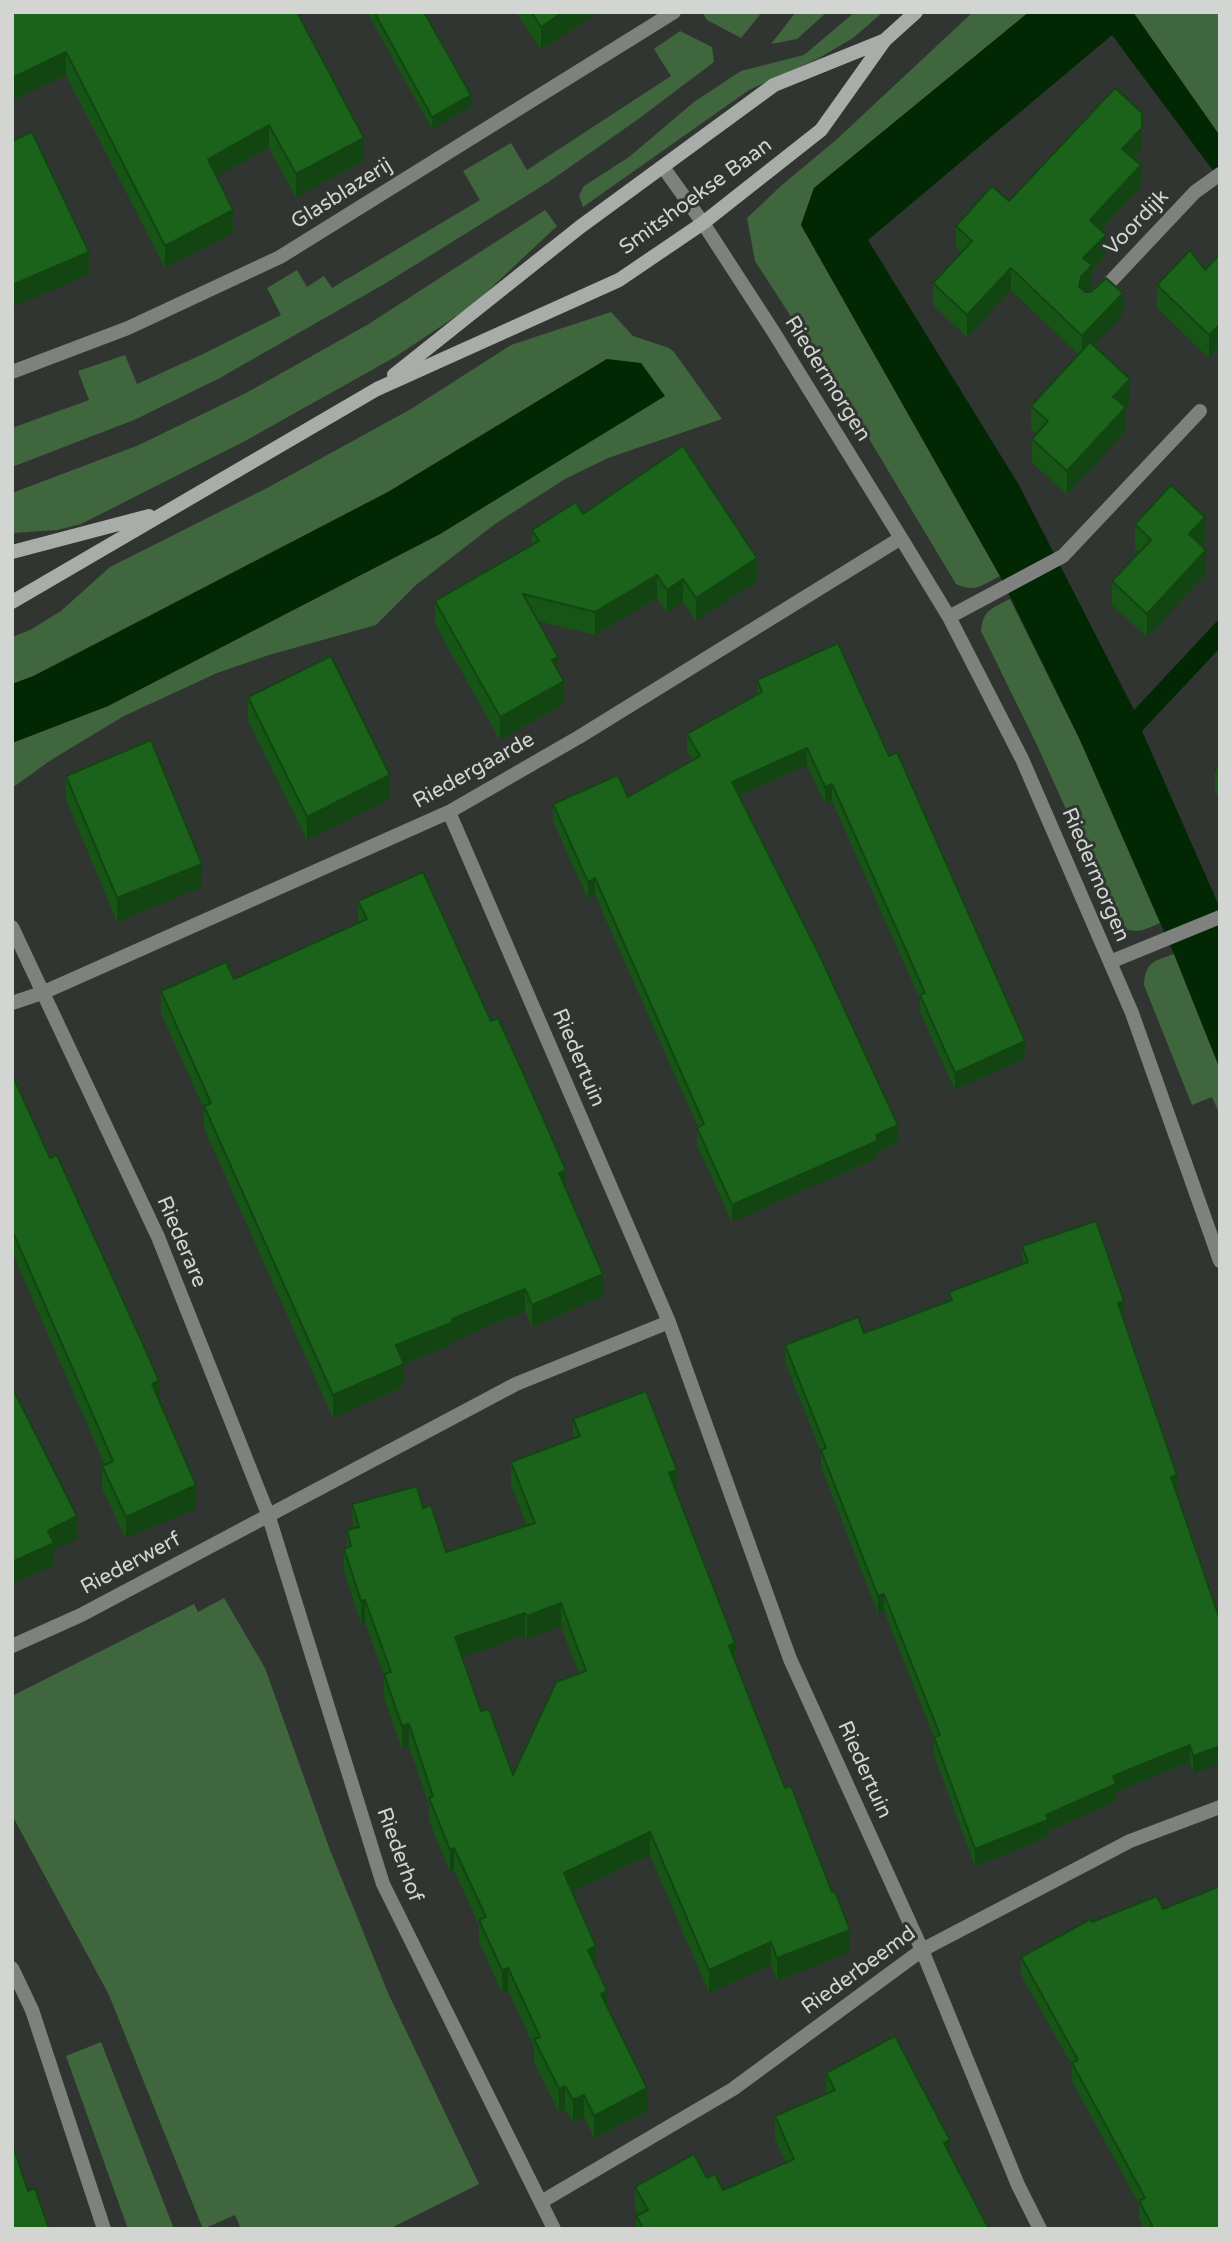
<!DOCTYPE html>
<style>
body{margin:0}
#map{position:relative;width:1232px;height:2241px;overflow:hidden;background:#313531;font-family:"Varela Round",sans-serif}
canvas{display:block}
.frame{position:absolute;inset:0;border:14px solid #d2d5d2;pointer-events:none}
</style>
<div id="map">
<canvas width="1232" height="2241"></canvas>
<div class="frame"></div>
</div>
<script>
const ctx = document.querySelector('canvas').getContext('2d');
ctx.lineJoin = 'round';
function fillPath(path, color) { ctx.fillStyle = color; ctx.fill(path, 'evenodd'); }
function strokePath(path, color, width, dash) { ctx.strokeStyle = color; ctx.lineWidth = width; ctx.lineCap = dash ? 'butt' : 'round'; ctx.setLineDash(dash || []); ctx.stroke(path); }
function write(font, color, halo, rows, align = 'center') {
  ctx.font = font + ' "Varela Round",sans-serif'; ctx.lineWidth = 6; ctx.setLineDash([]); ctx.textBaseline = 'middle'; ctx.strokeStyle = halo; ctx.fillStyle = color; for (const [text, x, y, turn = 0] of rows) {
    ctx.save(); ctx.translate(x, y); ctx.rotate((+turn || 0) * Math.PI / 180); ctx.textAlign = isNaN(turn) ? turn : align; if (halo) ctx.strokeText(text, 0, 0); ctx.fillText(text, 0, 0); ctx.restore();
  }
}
fillPath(new Path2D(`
 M702 12H762L741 38 707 20Z
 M796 12H827L797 39 771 44Z
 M855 12H883L853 38 819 58 749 90 583 207 579 195 584 186 629 157 694 102 741 71 804 55Z
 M973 12H1029L814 188 801 225 1000 576C982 585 976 593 956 584L856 417 755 261 747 218 782 185 836 140Z
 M1133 12H1220V136Z
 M680 31 712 47 714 62 637 120 547 183 386 283 218 379 134 420 12 467V428L89 400 78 371 125 355 137 384 201 355 281 315 267 288 297 270 307 287 324 276 332 288 480 200 463 171 511 143 527 170 671 76 654 49Z
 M545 210 557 226 473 305 395 357 245 441 81 524 57 530 12 533V493L139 445 248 392 367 325Z
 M611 312 633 336 669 348 674 352 722 419 608 458 565 479 495 524 416 585 376 625 269 655 217 673 124 716 51 760 12 788V743L108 706 440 534 664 395 607 359 388 492 33 676 12 684V637L30 630 61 611 110 567 267 488 411 409 511 345Z
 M1010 599 1080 740 1160 923C1144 930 1135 935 1119 926L1036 743 981 631C983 609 993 608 1010 599Z
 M1174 954 1220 1069V1115L1212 1097 1192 1105 1144 985C1145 962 1154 961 1174 954Z
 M224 1598 265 1668 330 1850 388 1993 479 2184 389 2229H241L235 2215 203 2229 109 1995 12 1815V1696L194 1604 198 1612Z
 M101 2042 174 2229H128L66 2056Z`), '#40663e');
fillPath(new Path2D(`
 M1029 12H1133L1220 136V180L1112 35 868 240 1019 485 1134 710 1220 618V648L1142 731 1220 908V1069L1174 954 1080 740 1000 576 801 225 814 188Z
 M607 359 641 363 665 396 440 534 108 706 12 743V684L34 676 388 492Z`), '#022703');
strokePath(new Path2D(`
 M663 167 703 223 773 331 901 538 949 617 1022 759 1132 1013 1220 1261
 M1097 296 1195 192 1220 174
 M12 372 128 328 280 257 674 12
 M949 617 1063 556 1200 411
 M449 812 669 1322
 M12 927 158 1237 268 1514 383 1884 554 2229
 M1110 962 1220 917
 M12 1003 42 993 449 812 579 737 901 538
 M12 1646 81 1615 516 1384 669 1322 790 1659 922 1950 1018 2185 1040 2229
 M12 1968 32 2010 104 2229
 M541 2202 733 2089 922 1950 1130 1841 1220 1807`), '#7f817f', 14);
strokePath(new Path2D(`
 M394 375 580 227 774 85 883 41
 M12 552 149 516
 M12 602 377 389 619 280 703 223 821 130 885 40 916 12`), '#a9ada9', 14);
fillPath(new Path2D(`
 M12 12 364 161 296 197 269 148 216 176 233 233 165 268 66 75Z
 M367 12H424L471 107 432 129Z
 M516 12H599L541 50Z
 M1142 150 1134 158 1141 186 1101 230 1106 256 1092 271V287L1087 292 1123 315 1093 345 1130 403 1126 407V431L1067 494 1032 463V439L1037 434 1031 429V406L1079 355 1011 290 967 337 933 305V283L961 253 956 247V226L1009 201Z
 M1220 254V346L1209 358 1157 308V285L1205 270Z
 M583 514 757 581 696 621 683 602 667 613 657 598 595 635 538 621 558 671 564 704 500 740 435 624V601L532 545V530Z
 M1135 524 1205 541 1201 545 1206 574 1147 637 1112 605V581L1140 553 1135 548Z
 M838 643 1025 1058 955 1090 920 1012V999L832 801 825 804 807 765 739 796 898 1142 877 1152V1158L732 1222 697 1145V1128L698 1127 595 895 588 899 553 821V804L628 797 693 760 687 751V734L757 695V680Z
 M248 697 390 799 307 840 248 721Z
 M1220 764V798L1215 793V770Z
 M66 776 202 887 117 922 66 799Z
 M358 901 566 1189 603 1296 532 1327 525 1311 453 1341V1344L404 1364V1386L333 1418 204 1128V1109L161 1013V991L234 979 358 923Z
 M12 1074 159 1399 196 1508 126 1539 102 1488V1466L105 1465 12 1252Z
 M1022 1246 1124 1318 1176 1493 1195 1549 1193 1773 1190 1762 1116 1792V1801L1048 1831V1837L975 1866 934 1755V1737L884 1611 878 1613 821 1467V1452L785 1362V1345L864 1333 949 1301V1292L1023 1264Z
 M573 1419 676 1493 735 1662 850 1952 777 1981 771 1965 709 1993 650 1855 572 1891 596 1967 607 2007 647 2111 594 2138 584 2117 573 2123 565 2109 559 2112 534 2062V2047L508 1990 502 1993 479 1942V1925L454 1870 450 1872 429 1821V1805L409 1746 402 1749 384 1697V1676L365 1622 361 1624 344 1571V1549L347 1548V1530L353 1529 352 1504 423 1508 446 1552 527 1526 511 1485V1462L573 1438ZM561 1626 579 1674 513 1775 481 1711 462 1657 525 1635 527 1639Z
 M1163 1909 1220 2229H1144L1139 2219V2204L1072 2081V2065L1021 1975V1957L1092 1922Z
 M826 2073 950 2155 989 2229H636V2216L638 2215 635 2209V2187L707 2178 723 2190 786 2163 775 2139V2116L826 2094Z`), '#175517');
fillPath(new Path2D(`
 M563 12H599L541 50V27Z
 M66 52V75L12 101V78Z
 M471 95V107L432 129V117Z
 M269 125V148L208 181V159Z
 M1142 128V150L1122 171V149Z
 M364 138V161L296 197V174Z
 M1141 165V186L1090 242V220Z
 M233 210V233L165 268V246Z
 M1106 235V256L1092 271V287L1081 299 1079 287 1083 258Z
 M89 252V274L12 308V285Z
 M1011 268V290L967 337V315Z
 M1123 293V315L1082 357V336Z
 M1220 323V346L1209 358V335Z
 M1130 379V403L1113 420V397Z
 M1126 407V431L1067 494V471Z
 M1205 517V541L1189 558V534Z
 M1206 550V574L1147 637V614Z
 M757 558V581L696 621V598Z
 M657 575V598L595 635V612Z
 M683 579V602L667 613V590Z
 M558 657V680L552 660Z
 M564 681V704L500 740V717Z
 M807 748V765L732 799V782Z
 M390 775V799L307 840V817Z
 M832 784V801L825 804V787Z
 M202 864V887L117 922V898Z
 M595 878V895L588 899V882Z
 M1025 1041V1058L955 1090V1073Z
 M898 1125V1142L877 1152V1158L732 1222V1205Z
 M566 1170V1192L559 1173Z
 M603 1274V1296L532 1327V1305Z
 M525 1289V1311L453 1341V1344L396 1367V1345L452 1319Z
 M1124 1301V1318L1118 1321V1303Z
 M404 1364V1386L333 1418V1395Z
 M159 1381V1403L152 1384Z
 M677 1470V1493L669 1473Z
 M1177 1475V1492L1171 1494V1477Z
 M196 1485V1508L126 1539V1517Z
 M77 1516V1539L54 1550V1565L12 1584V1562L48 1531Z
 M884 1594V1611L878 1613V1596Z
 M365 1600V1622L361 1624V1601Z
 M561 1603V1626L527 1639V1616Z
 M525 1613V1635L455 1660V1637Z
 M735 1643V1665L729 1646Z
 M409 1724V1746L402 1749V1726Z
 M1190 1745V1762L1116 1792V1801L1048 1831V1837L975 1866V1849L1046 1815 1113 1776Z
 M1220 1746V1764L1193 1773V1756Z
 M650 1832V1855L564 1895V1873Z
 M454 1848V1870L450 1872V1850Z
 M850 1930V1952L777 1981V1958Z
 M771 1942V1965L709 1993V1970Z
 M596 1946V1969L588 1950Z
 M508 1968V1990L502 1993V1970Z
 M607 1991V2013L601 1994Z
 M565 2086V2109L559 2112V2089Z
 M647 2088V2111L594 2138V2116Z
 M584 2095V2117L573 2123V2100Z
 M950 2140V2163L944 2143Z`), '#134513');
const building = new Path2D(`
 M12 12H297L364 138 296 174 269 125 208 159 233 210 165 246 66 52 12 78Z
 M374 12H424L471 95 432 117Z
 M531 12H563L541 27Z
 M1115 88 1142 113V128L1122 149 1141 165 1090 220 1106 235 1083 258 1092 265 1081 277 1079 287 1085 292H1091L1106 278 1123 293 1082 336 1011 268 967 315 933 283 972 241 956 226 992 186 1009 201Z
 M32 132 89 252 12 285V141Z
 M1190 250 1205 270 1220 254V324L1209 335 1157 285Z
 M1090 342 1130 379 1113 397 1126 407 1067 471 1032 439 1048 421 1031 406Z
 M683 446 757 558 696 598 683 579 667 590 657 575 595 612 523 594 558 657 552 660 564 681 500 717 435 601 539 541 532 530 576 502 583 514Z
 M1171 485 1205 517 1189 534 1206 550 1147 614 1112 581 1151 540 1135 524Z
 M838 643 889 756 897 752 1025 1041 955 1073 920 995 925 993 832 784 825 787 807 748 732 782 819 954 898 1125 876 1135 877 1141 732 1205 697 1128 704 1124 595 878 588 882 553 804 618 775 628 797 700 756 687 734 762 692 757 680Z
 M331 656 390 775 307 817 248 697Z
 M151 740 202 864 117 898 66 776Z
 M1220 764V774L1215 770Z
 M423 872 491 1021 498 1018 521 1068 566 1170 559 1173 603 1274 532 1305 525 1289 452 1319 453 1322 396 1345 404 1364 333 1395 204 1106 211 1103 161 991 226 962 234 979 367 919 358 901Z
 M12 1074 50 1158 57 1155 143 1344 159 1381 152 1384 196 1485 126 1517 102 1466 113 1461 12 1230Z
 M1096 1221 1124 1301 1118 1303 1177 1475 1171 1477 1220 1620V1746L1193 1756 1190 1745 1113 1776 1116 1784 1046 1815 1048 1820 975 1849 934 1737 940 1735 884 1594 878 1596 821 1450 826 1448 785 1345 858 1317 864 1333 952 1300 949 1292 1028 1262 1022 1246Z
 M12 1387 77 1516 48 1531 54 1543 12 1562Z
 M646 1391 677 1470 669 1473 735 1643 729 1646 785 1788 791 1786 832 1892 835 1891 850 1930 777 1958 771 1942 709 1970 650 1832 564 1873 596 1946 588 1950 607 1991 601 1994 647 2088 594 2116 584 2095 573 2100 565 2086 559 2089 534 2039 540 2037 508 1968 502 1970 479 1920 486 1917 454 1848 450 1850 429 1798 433 1796 409 1724 402 1726 384 1674 391 1672 365 1600 361 1601 344 1549 351 1546 347 1530 359 1527 352 1504 417 1486 423 1508 431 1505 446 1552 535 1523 511 1462 580 1436 573 1419ZM561 1603 586 1671 556 1682 513 1775 489 1709 481 1711 455 1637 525 1613 527 1616Z
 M1220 1886V2229H1154L1139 2201 1145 2198 1072 2063 1078 2060 1021 1957 1091 1919 1092 1922 1157 1896 1163 1909Z
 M895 2036 950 2140 944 2143 989 2229H644L636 2216 648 2210 635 2187 694 2154 707 2178 715 2174 723 2190 794 2159 775 2116 835 2090 826 2073Z
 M12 2143 28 2191 35 2188 49 2229H12Z`);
fillPath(building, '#1b631b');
strokePath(building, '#134513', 2);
write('21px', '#d2d5d2', '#313531', [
 ["Glasblazerij",342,194,-32],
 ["Smitshoekse Baan",696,197,-36],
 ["Voordijk",1137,223,-46],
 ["Riedermorgen",827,379,58],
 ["Riedergaarde",474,771,-29],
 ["Riedermorgen",1095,875,67],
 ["Riedertuin",578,1058,67],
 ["Riederare",181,1242,67],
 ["Riederwerf",131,1564,-28],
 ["Riedertuin",864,1770,66],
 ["Riederhof",399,1855,70],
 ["Riederbeemd",859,1971,-36]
]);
</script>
